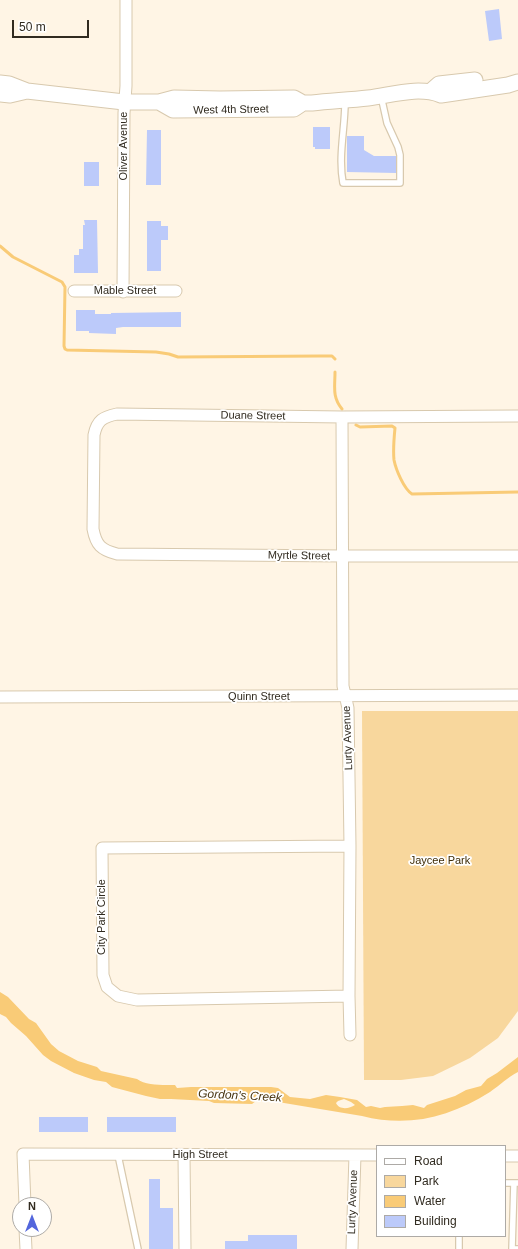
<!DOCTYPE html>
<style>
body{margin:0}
#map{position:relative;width:518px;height:1249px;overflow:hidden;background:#fff5e5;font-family:Helvetica,sans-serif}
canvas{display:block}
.legend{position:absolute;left:376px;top:1145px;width:130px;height:92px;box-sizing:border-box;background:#fff;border:1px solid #adaaa6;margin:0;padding:5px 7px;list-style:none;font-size:12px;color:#312b20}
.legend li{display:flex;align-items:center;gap:8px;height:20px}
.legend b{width:20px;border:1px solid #adaaa6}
.north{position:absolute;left:12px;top:1197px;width:40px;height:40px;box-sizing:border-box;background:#fff;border:1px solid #adaaa6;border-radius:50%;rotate:0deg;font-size:11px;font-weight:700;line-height:16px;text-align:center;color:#312b20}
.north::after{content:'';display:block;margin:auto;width:14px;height:18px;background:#5366dc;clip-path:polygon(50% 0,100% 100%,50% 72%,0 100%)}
.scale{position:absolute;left:12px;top:20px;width:77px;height:18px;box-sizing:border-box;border:2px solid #312b20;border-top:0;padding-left:5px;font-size:12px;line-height:14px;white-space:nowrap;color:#312b20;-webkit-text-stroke:3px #fff;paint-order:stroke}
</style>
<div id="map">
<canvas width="518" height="1249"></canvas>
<ul class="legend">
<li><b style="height:5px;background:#fff"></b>Road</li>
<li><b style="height:11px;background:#f8d79d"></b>Park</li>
<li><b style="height:11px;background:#f9cb77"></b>Water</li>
<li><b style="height:11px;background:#bccafa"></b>Building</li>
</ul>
<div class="north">N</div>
<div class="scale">50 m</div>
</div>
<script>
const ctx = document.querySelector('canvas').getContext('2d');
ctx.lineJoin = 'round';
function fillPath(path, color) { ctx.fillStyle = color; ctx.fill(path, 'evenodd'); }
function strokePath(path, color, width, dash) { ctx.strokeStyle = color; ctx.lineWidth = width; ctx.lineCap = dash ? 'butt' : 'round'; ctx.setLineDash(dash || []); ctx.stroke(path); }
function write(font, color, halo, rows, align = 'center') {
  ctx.font = font + ' Helvetica,sans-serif'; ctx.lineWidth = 3.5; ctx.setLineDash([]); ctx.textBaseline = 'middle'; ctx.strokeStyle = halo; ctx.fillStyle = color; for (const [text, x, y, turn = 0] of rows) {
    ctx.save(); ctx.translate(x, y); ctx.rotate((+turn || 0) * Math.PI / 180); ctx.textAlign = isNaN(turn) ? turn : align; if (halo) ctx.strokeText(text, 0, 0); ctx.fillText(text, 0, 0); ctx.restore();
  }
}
fillPath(new Path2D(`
 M362 711H518V1011L498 1038 470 1058 433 1076 401 1080H364Z`), '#f8d79d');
fillPath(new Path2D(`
 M0 992 8 997 29 1019 36 1023 51 1044 59 1051 78 1061 97 1067 101 1071 137 1079C146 1086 164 1085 175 1085L177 1088 191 1087H271L278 1088 290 1097 310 1099 326 1095 340 1097 357 1100 366 1107 371 1106 380 1108 385 1107 402 1106 413 1105 424 1108 427 1105 455 1096 466 1090 481 1086 487 1079 497 1073 518 1057V1072C508 1077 500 1085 490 1092 450 1117 409 1128 362 1116L272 1101H256L252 1104 214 1103 209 1101 171 1099H160L146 1096 112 1087 106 1082 94 1080 74 1073 51 1061 43 1055 26 1036 11 1023 6 1017 0 1014ZM344 1099 351 1102 355 1105C349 1109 339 1110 336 1103L338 1101Z`), '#f9cb77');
strokePath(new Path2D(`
 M0 246 13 257 62 282 65 287 64 346 65 349 67 350 156 352 169 354 178 357 320 356H332L335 359
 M335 372C335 387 332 397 342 409
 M356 425 360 427 392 426 395 428C394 438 393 450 394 460 396 470 404 489 412 494L518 492`), '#f9cb77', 3);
fillPath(new Path2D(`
 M499 9 502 39 489 41 485 11Z
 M313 127H330V149H315V147H313Z
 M147 130H161V185H146Z
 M347 136H364V150L374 156H396V173L347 172Z
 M84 162H99V186H84Z
 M84 220H97L98 273H74V255H79V249H83V225H85Z
 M147 221H161V226H168V240H161V271H147Z
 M76 310H95V314H111V313L181 312V327H123L116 328V334L89 333V331H76Z
 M39 1117H88V1132H39Z
 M107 1117H176V1132H107Z
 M149 1179H160V1208H173V1249H149Z
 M248 1235H297V1249H225V1241H248Z`), '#bccafa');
const service = new Path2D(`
 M345 102C345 129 338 156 343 183H400V155L398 147 387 123 381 96
 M118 1155 138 1249
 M505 1183H517
 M514 1183 512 1249H518
 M459 1249V1236`);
const minor = new Path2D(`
 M74 291H176
 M123 292 124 113 126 86V0
 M518 416 342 417 117 414C103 417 97 420 94 435L93 529C96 545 101 550 117 554L343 556H518
 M342 417 343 686 348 708 350 846 349 996 350 1035
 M0 697 518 695
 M349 996 137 1000 118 996 107 987 103 975 102 848 350 846
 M184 1155 185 1249
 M505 1156H518
 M25 1205 23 1154 377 1155
 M25 1229 26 1249
 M352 1249 355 1155`);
const secondary = new Path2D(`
 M0 83 9 84 27 91 124 102H159L174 98 220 99 294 98 303 103H312C331 101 350 100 368 98 392 95 418 86 441 95L508 85 518 82
 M431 91 439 84 475 80
 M0 94 10 95 27 91
 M159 102 173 110 294 109 303 103`);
strokePath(service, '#d8c9ae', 8);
strokePath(minor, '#d8c9ae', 13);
strokePath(secondary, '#d8c9ae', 17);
strokePath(service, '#fff', 5.5);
strokePath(minor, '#fff', 11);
strokePath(secondary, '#fff', 15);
write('11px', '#312b20', '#fff', [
 ["West 4th Street",231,110,-1],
 ["Oliver Avenue",124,146,-90],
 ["Mable Street",125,291],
 ["Duane Street",253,416,1],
 ["Myrtle Street",299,556,1],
 ["Quinn Street",259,697],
 ["Lurty Avenue",348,738,-92],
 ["City Park Circle",102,917,-90],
 ["High Street",200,1155],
 ["Lurty Avenue",353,1202,-88]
]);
write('11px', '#3f2d07', '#fff', [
 ["Jaycee Park",440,861]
]);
write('italic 12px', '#483511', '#fff', [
 ["Gordon's Creek",240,1096,3]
]);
</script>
